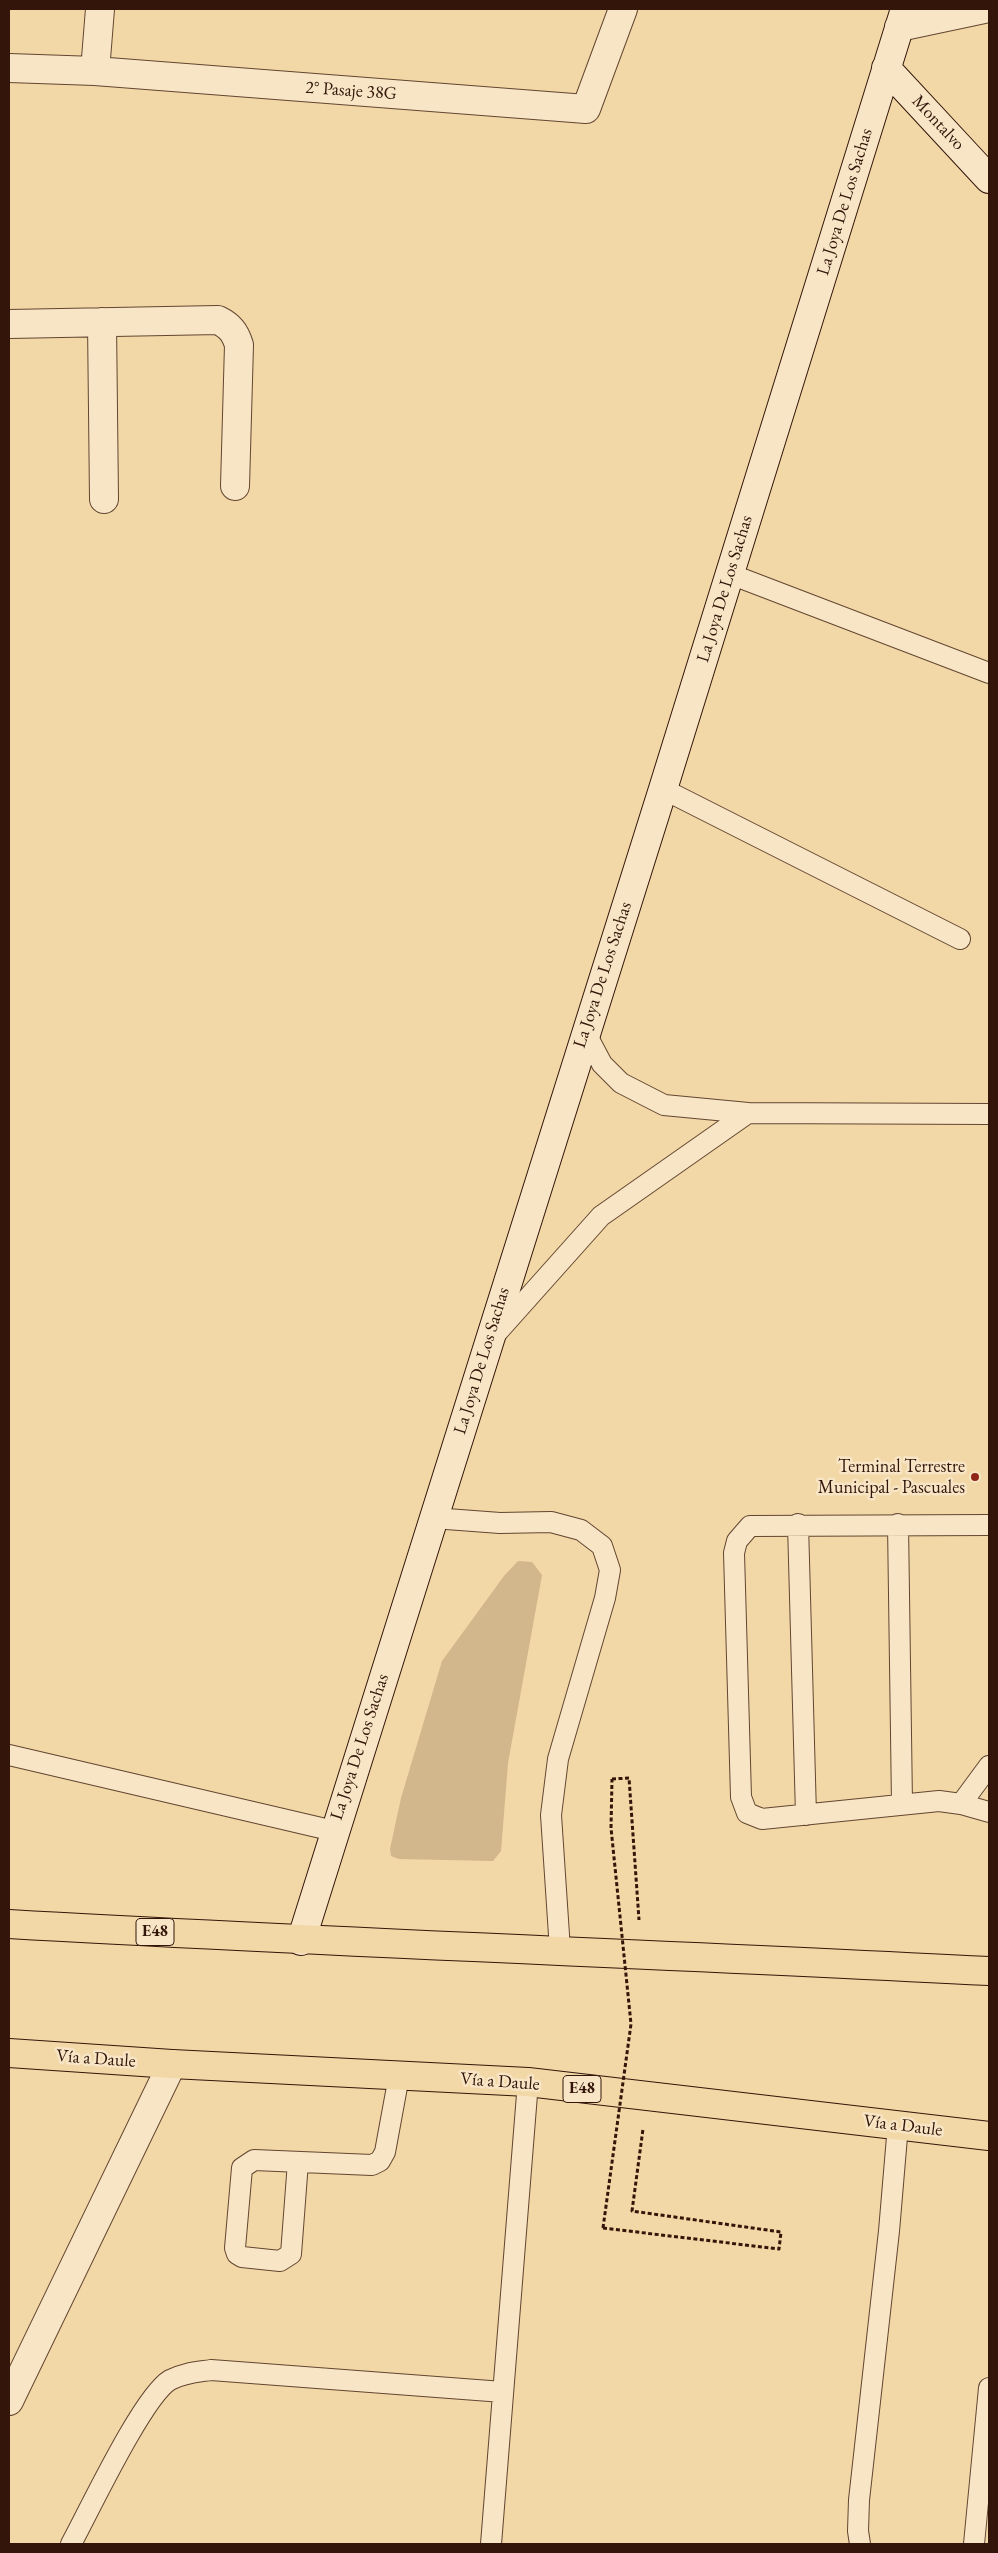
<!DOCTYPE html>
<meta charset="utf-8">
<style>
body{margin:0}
#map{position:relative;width:998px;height:2553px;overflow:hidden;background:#f2d7a7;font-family:"EB Garamond",serif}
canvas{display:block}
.frame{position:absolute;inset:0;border:10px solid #331609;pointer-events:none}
</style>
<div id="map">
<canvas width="998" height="2553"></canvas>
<div class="frame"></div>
</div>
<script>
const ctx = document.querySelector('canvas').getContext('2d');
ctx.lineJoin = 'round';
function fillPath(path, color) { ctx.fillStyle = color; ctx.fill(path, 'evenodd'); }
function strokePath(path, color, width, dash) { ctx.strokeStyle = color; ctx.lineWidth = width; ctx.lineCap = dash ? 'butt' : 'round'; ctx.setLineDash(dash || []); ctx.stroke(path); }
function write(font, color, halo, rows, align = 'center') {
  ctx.font = font + ' "EB Garamond",serif'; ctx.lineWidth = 5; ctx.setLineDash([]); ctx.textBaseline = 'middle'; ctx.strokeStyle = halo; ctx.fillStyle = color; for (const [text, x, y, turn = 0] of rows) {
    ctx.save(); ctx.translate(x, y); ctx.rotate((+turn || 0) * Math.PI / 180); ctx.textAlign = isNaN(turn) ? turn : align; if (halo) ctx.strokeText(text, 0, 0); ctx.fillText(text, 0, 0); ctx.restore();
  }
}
fillPath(new Path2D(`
 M518 1561 532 1562 542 1575 508 1763 501 1851 493 1861 399 1859 391 1856 390 1849 401 1798 442 1661 504 1576Z`), '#d2b68c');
const lane = new Path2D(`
 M730 574 989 673
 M663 789 960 939
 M585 1032 602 1064 621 1083 664 1105 748 1113
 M493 1337 601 1216 748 1113 989 1114
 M433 1518 500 1523 551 1522 581 1530 602 1546 610 1570 605 1598 558 1759 551 1815 560 1950
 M798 1524 806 1815
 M898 1524 902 1804
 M989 1525 750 1526 737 1541 734 1553 741 1797 747 1813 762 1819 939 1801 961 1804 989 1812
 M9 1755 334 1831
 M961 1804 989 1766
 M298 2162 291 2254 280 2261 242 2257 237 2254 235 2248 242 2168 254 2160 372 2165 380 2161 385 2152 399 2076
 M71 2544C89 2511 143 2396 170 2380 183 2373 198 2372 211 2370L503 2392
 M491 2544 528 2082
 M860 2544 858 2531 859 2500 889 2231 898 2125
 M974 2544 989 2388`);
const street = new Path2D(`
 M899 27 984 9
 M9 68 95 71 586 109 623 9
 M95 71 100 9
 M102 322 104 499
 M9 324 218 320C230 326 235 332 239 345L235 486
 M9 2401 172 2064`);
const secondary = new Path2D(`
 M886 68 989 179
 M301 1941 663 789 905 9`);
const highway = new Path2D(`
 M9 1924C335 1943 662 1954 989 1971
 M9 2053 172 2064 528 2082 989 2136`);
strokePath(lane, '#634630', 22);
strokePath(street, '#634630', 30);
strokePath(secondary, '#331609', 30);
strokePath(highway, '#331609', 30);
strokePath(new Path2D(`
 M612 1779 629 1778 639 1920
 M603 2228 779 2249 781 2232 632 2211 643 2129`), '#331609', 3, [4, 2.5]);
strokePath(lane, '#f7e5c6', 20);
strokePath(street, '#f7e5c6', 28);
strokePath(secondary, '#f7e5c6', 28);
strokePath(highway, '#f2d7a7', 28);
strokePath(new Path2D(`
 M603 2228 631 2024 611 1828 612 1779`), '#331609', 3, [4, 2.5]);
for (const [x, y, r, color] of [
 [975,1477,5,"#8f2418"]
]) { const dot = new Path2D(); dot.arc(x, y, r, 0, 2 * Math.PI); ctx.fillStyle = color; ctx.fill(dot); strokePath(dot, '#f7e5c6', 2); }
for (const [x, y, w] of [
 [155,1932,38],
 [582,2089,38]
]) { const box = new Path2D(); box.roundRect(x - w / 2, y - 13.5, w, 27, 4); ctx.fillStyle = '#f7e5c6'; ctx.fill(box); strokePath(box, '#331609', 1); }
write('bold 16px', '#331609', null, [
 ["E48",155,1932],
 ["E48",582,2089]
]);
write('18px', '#331609', '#f7e5c6', [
 ["2° Pasaje 38G",351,91,4],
 ["Montalvo",938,123,47],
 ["La Joya De Los Sachas",845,202,-73],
 ["La Joya De Los Sachas",725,589,-73],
 ["La Joya De Los Sachas",603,975,-72],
 ["La Joya De Los Sachas",482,1361,-73],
 ["La Joya De Los Sachas",360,1747,-72],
 ["Vía a Daule",96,2059,4],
 ["Vía a Daule",500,2082,4],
 ["Vía a Daule",903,2126,7]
]);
write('18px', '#331609', '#f7e5c6', [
 ["Terminal Terrestre",965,1467],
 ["Municipal - Pascuales",965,1488]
], 'right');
</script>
